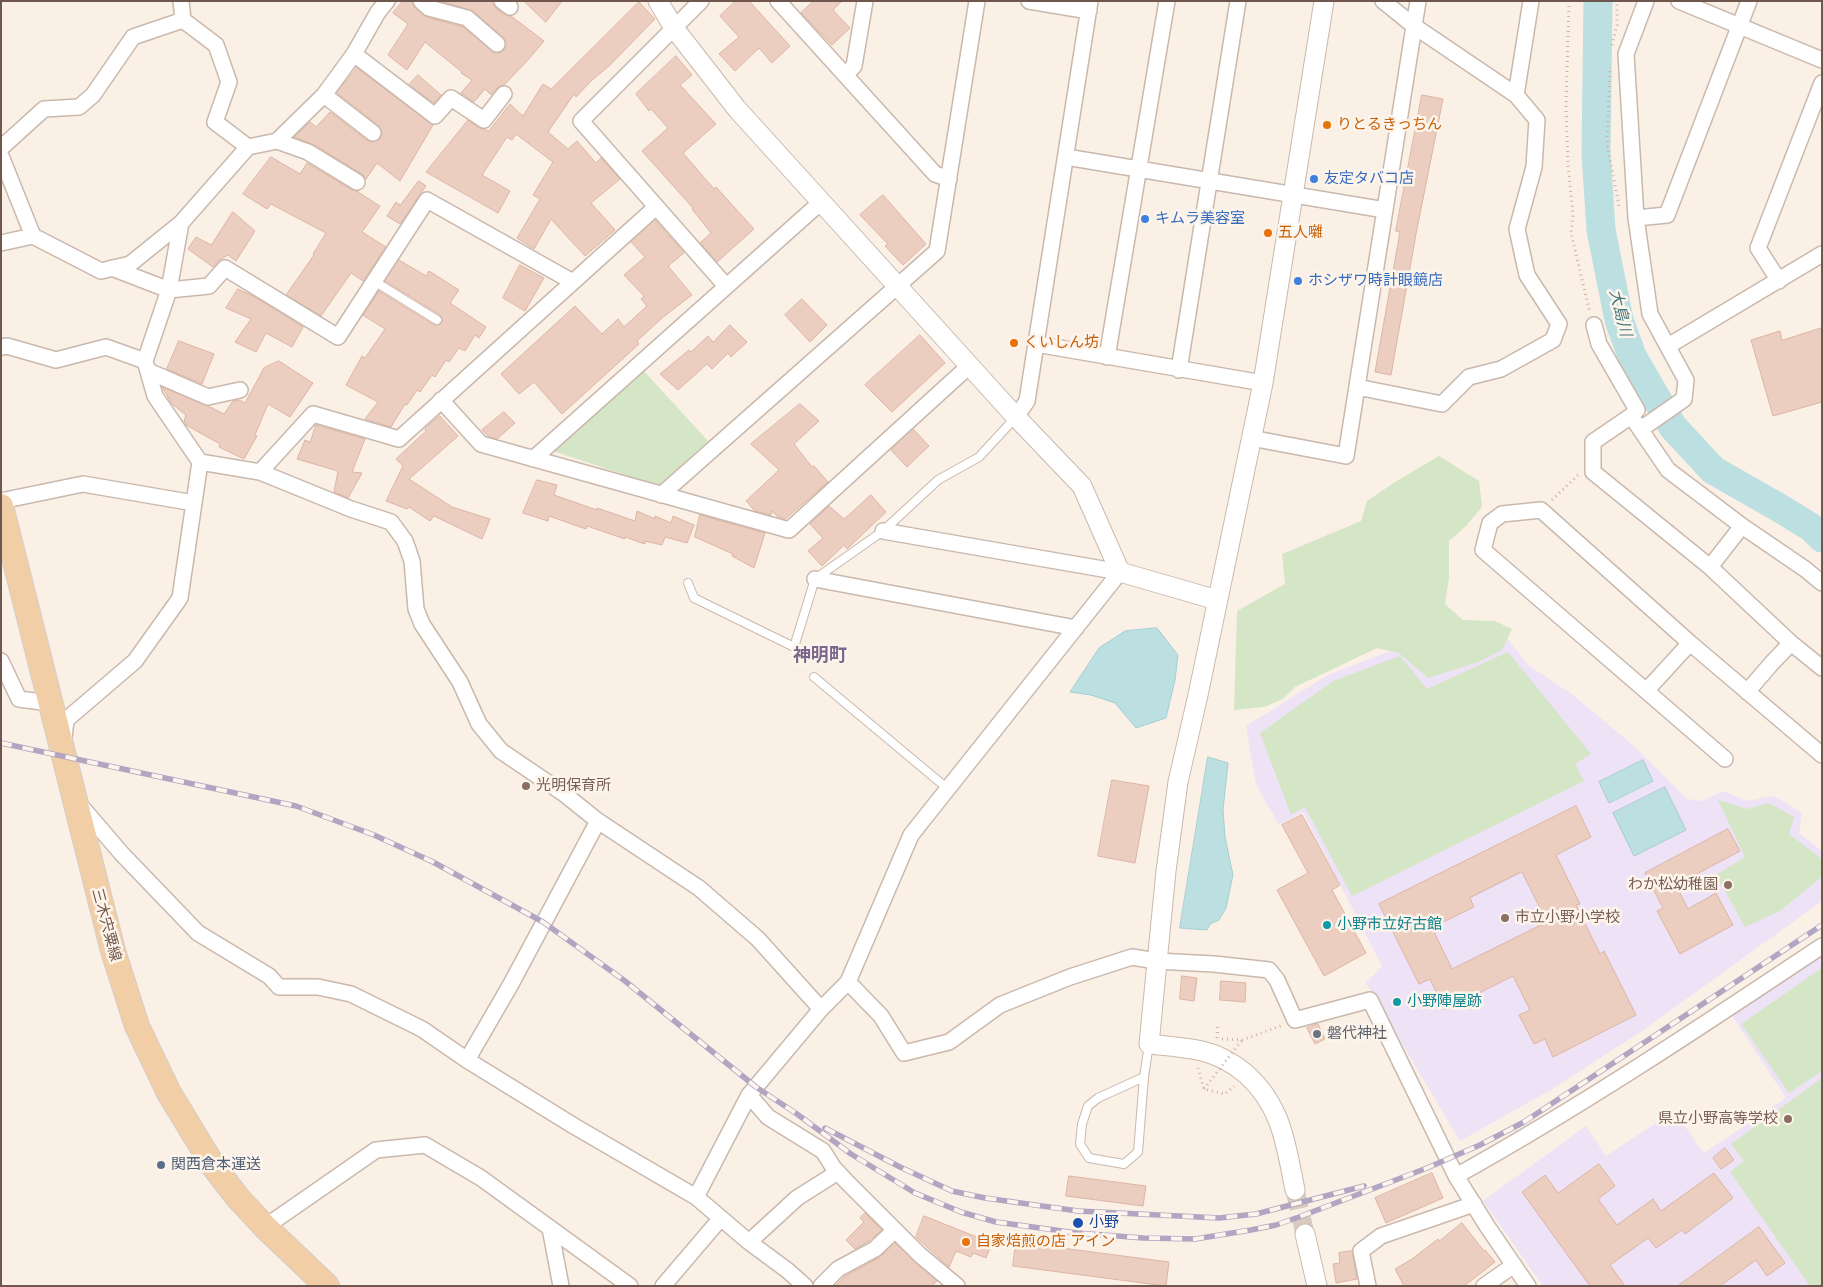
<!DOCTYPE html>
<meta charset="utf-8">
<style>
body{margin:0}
#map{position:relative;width:1823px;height:1287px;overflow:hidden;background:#faf0e6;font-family:Arial,sans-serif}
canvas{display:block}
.frame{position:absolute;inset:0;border:2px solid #70574d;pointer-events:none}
</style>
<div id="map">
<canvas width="1823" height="1287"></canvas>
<div class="frame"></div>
</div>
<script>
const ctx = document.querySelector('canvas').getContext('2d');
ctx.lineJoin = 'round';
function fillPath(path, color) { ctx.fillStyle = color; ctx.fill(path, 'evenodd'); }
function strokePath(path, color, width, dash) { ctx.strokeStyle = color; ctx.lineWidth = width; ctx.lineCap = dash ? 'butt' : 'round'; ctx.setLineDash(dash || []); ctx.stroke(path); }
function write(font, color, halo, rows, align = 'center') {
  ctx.font = font + ' Arial,"Noto Sans JP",sans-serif'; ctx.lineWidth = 5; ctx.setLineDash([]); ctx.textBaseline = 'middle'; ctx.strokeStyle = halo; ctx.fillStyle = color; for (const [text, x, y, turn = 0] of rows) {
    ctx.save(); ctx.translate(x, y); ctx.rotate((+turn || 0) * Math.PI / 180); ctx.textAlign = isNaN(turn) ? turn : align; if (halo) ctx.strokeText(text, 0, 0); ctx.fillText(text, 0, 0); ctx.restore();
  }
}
fillPath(new Path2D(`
 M1506 637 1528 665 1573 695 1634 746 1687 799 1702 801 1723 791 1747 801 1774 796 1802 813 1799 833 1822 851V901L1642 1031 1549 1091 1460 1141 1366 983 1382 966 1303 812 1279 825 1256 784 1246 726 1328 675 1398 648Z
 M1822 954V1286H1543L1483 1201 1586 1126 1606 1156 1674 1111 1704 1153 1786 1098 1730 1013Z`), '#ede2f6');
fillPath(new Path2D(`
 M643 370 708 441 658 486 553 451Z
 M1439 456 1479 481 1482 507 1466 526 1449 541V578L1445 604 1463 620 1495 621 1512 629 1502 650 1478 662 1428 678 1399 653 1377 648 1295 687 1283 699 1264 707 1234 710 1237 611 1285 584 1282 554 1361 521 1367 501 1395 482Z
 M1508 652 1591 754 1575 764 1584 781 1352 896 1305 807 1291 815 1260 733 1333 681 1400 656 1427 689Z
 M1718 800 1747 809 1769 803 1794 817 1789 834 1822 859V876L1818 880 1780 911 1745 927 1716 875 1745 857Z
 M1822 968V1071L1789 1093 1741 1024Z
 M1822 1078V1286H1810L1730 1172 1744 1161 1731 1144Z`), '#d5e6c6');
const water = new Path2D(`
 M1157 628 1178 655 1175 680 1166 718 1136 728 1115 703 1091 695 1070 692 1099 648 1125 631Z
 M1208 757 1228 763 1223 810 1225 837 1233 875 1226 908 1219 920 1210 924 1207 930 1180 928Z
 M1643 760 1653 781 1609 803 1599 782Z
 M1665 787 1686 830 1634 856 1613 813Z`);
fillPath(water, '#bcdfe1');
strokePath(water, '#a4ced2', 1);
strokePath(new Path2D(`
 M1598 1 1596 154 1601 230 1619 320 1632 356 1673 427 1713 470 1783 510 1812 528 1822 538`), '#bcdfe1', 29);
const building = new Path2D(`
 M403 1H412L415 8 426 17 463 27 495 53H500L504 50 506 41 503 37 473 11 440 1H491L496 8 505 15 511 16 544 41 528 60 504 85 497 88 491 95 485 89 474 102 461 93 472 80 461 73 462 72 425 42 407 70 388 55 408 24 393 13Z
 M524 1H562L546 22Z
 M736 1H749L790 46 772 63 759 48 735 71 719 54 739 37 720 16Z
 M814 1H842L833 10 850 28 832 45 801 13Z
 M639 2 655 19 609 66 592 80 576 97 574 94 548 132 568 149 577 141 596 163 601 158 620 179 591 203 615 230 585 256 551 219 534 249 517 238 540 199 533 195 553 162 516 134 512 140 507 137 482 175 510 191 498 213 426 172 468 120 479 128 489 131 510 104 523 116 543 84 551 89Z
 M676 56 692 75 680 85 716 124 683 153 714 189 716 187 754 229 717 262 700 243 711 233 692 209 693 208 642 151 668 128 651 109 649 111 636 94Z
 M357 68 433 125 400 181 377 163 366 179 362 174 313 144 294 137 310 122 316 127 330 112 368 141 372 142 380 139 382 134 379 126 337 93Z
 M418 75 441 95 434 103 409 85Z
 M1422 95 1443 99 1416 234 1391 375 1375 372 1400 232 1396 231Z
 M271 157 300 174 307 163 352 190 358 191V192L380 206 362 232 386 247 363 281 351 273 321 316 286 295 314 255 313 254 326 233 271 204 267 209 243 194Z
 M419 181 426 186 400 224 387 216 396 202 400 205Z
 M883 195 926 244 903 265 885 246 888 244 860 215Z
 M233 212 255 231 236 261 228 255 218 261 213 267 188 249 196 237 211 245Z
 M655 220 684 253 668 266 692 295 662 318 637 341 639 344 562 414 534 382 519 394 501 374 575 306 602 334 618 319 624 327 647 306 641 299 644 296 624 275 645 257 631 242Z
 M399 260 426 276 429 271 459 290 450 303 486 327 479 338 475 335 465 351 459 348 449 362 446 360 435 377 432 375 420 392 417 390 407 405 405 404 391 427 365 419 378 402 346 385 362 356 365 358 385 329 363 315 379 291 434 325H439L443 321 440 315 385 281Z
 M520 265 544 278 525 311 503 298Z
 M238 289 255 297 303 327 292 347 266 333 256 352 235 342 251 319 226 308Z
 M802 299 827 325 810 342 785 315Z
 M730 325 747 342 731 357 728 353 712 369 707 364 678 390 660 374 689 350 691 352 708 336 713 342Z
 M1822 328V402L1773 416 1751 340 1780 331 1782 340Z
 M920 335 945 363 892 412 865 385Z
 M179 341 214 354 202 384 167 369Z
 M279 361 313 383 290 417 268 404 255 435 257 436 244 459 219 447 220 444 186 425 184 421 186 415 172 404 162 387 208 406 224 414 233 401 239 400 245 403 264 368Z
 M800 404 819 421 794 444 812 467 814 466 828 482 785 519 778 517 772 511 771 515 755 511 746 501 779 470 751 444Z
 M504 412 515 423 497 439 489 437 482 430Z
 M440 416 458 436 409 479 452 507 490 519 482 539 434 516 430 521 409 507 407 509 386 501 403 466 396 459 426 431 425 429Z
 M316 425 365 439 352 472 362 473 348 498 334 492 338 471 297 459 305 440 310 442Z
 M913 429 929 446 907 467 891 450Z
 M537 480 557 485 554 495 597 510V508L635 521 637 511 655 519V516L671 523 673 516 694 525 687 543 665 537 662 545 645 541V544L625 537V539L587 526 586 529 549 516 548 521 523 513Z
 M871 495 886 512 847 549 844 545 822 566 808 551 823 538 810 524 829 506 844 519Z
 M700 515 765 533 754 568 732 556 733 554 695 537Z
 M1112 780 1149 786 1135 863 1098 856Z
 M1576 806 1591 837 1556 855 1580 904 1576 905 1600 954 1604 951 1636 1015 1553 1057 1545 1039 1534 1044 1519 1015 1530 1010 1513 976 1445 1010 1430 979 1419 984 1379 904ZM1522 872 1547 922 1452 969 1435 934 1439 924 1474 907 1470 898Z
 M1302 815 1340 885 1332 890 1366 953 1324 976 1277 890 1308 873 1282 825Z
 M1728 829 1740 851 1676 885 1688 909 1716 893 1733 925 1680 954 1657 911 1663 908 1645 873Z
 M1182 976 1197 978 1194 1001 1180 999Z
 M1221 981 1246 983 1245 1002 1220 1000Z
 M1318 1024 1325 1039 1315 1044 1307 1028Z
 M1725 1148 1734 1160 1721 1169 1713 1158Z
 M1599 1164 1615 1186 1598 1199 1617 1225 1653 1199 1661 1211 1714 1173 1733 1198 1685 1234 1682 1230 1656 1248 1648 1238 1610 1265 1625 1286H1590L1522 1192 1545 1175 1558 1193Z
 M1432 1173 1443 1198 1386 1223 1375 1198Z
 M1069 1176 1146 1186 1143 1206 1066 1196Z
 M865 1213 882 1230 869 1241 855 1249 846 1240 864 1222 860 1218Z
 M924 1216 992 1243 986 1258 973 1253 971 1257 956 1251 949 1267 916 1237Z
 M1462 1223 1484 1251 1485 1250 1495 1262 1464 1286H1404L1395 1269 1412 1259 1438 1239 1439 1241Z
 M1759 1227 1785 1263 1767 1276 1756 1260 1720 1286H1678Z
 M1016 1242 1169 1262 1166 1286 1013 1266Z
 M895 1243 937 1281 932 1286H835L844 1277 880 1257Z
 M1352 1251 1357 1279 1336 1283 1333 1264 1340 1263 1339 1253Z`);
fillPath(building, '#eccec0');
strokePath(building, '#ddb4a2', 1);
strokePath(new Path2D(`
 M1295 1190 1305 1234`), '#d8cac0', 19, [19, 9]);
const service = new Path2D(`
 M374 281 437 320
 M688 583 694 598 794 647 815 579 883 531 938 480 979 457 1016 417
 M814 677 948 789
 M1144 1077 1098 1098 1088 1106 1082 1124 1080 1144 1089 1158 1124 1164 1138 1152 1144 1077 1149 1044`);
const minor = new Path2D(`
 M181 1 183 20
 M421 1 429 8 467 18 497 44
 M502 1 510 7
 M701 1 581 121 726 286
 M778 1 935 174 949 179
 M1029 1 1089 11
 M1679 1 1822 60
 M354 54 435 116 451 98 484 120 504 94
 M845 75 854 66 865 1
 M324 95 373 133
 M1516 95 1531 1
 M277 141 308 152 357 182
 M1 148 44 109 79 107 93 95 133 37 183 20 216 45 229 82 215 122 248 147
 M1 156 33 236
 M1066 157 1385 210
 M1636 218 1667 215 1749 1
 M1 243 33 236 101 271 130 264 181 223 248 147 277 141 324 95 354 54 378 12 387 1
 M112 268 169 290 209 286 225 268 338 337 427 200 573 282
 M1779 281 1758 248 1822 83
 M1594 325 1599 344 1637 410 1631 416 1593 442V472L1710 567 1791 643 1822 668
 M1036 344 1263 383
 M1668 346 1822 254
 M1 347 7 346 56 360 106 347 145 361 155 396 200 462 260 472 351 509 391 522 405 541 412 561 416 609 422 624 460 682 479 724 501 751 563 793 598 821 699 888 758 939 821 1009
 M1107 357 1167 1
 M145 361 169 290 181 223
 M1179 370 1238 1
 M148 371 208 397 240 390
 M1357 387 1442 404 1469 377 1501 369 1553 340 1559 324 1527 275 1517 229 1534 167 1537 120 1516 95 1414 26 1383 1
 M441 400 481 444 789 530 969 366
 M1016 417 1027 401 1090 1
 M1636 423 1668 470 1742 526 1805 569 1822 583
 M1641 429 1684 399 1686 380 1650 314 1636 218 1626 54 1646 1
 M1251 438 1346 456 1418 1
 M533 459 821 202
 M260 472 313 414 399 439 656 207
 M661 495 937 251 977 1
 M1 501 83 484 194 503
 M1710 567 1742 526
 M815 579 1076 628
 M1 661 19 699 50 703
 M1646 691 1690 643
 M1747 692 1771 664 1791 643
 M64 738 66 720 135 661 180 598 200 462
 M1725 759 1483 550 1490 523 1502 514 1541 510 1690 643 1822 755
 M80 805 122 854 198 933 269 976 279 987H318L351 994 422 1029 467 1060 574 1126 696 1197 749 1242 787 1270 805 1286
 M848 982 881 1016 904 1053 949 1042 1000 1005 1070 977 1132 957 1156 961 1214 964 1269 970 1277 980 1295 1020 1370 1000 1456 1176 1487 1226 1528 1286
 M467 1060 511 984 598 821
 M749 1095 768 1117 823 1151 833 1167 846 1181 920 1255 957 1286
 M1456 1176C1582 1106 1702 1026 1822 946
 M696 1197 749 1095 821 1009 848 982 911 835 1120 572 883 531
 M265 1227 376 1150 425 1145 481 1178 630 1286
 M550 1228 561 1286
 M749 1242 797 1198 838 1172
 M663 1286 721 1218
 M821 1286 838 1269 875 1249 895 1230
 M1368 1286 1361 1251 1381 1236 1474 1204
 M1484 1286 1514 1265`);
const tertiary = new Path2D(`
 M658 1 674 28 737 109 1016 417 1082 486 1120 572 1217 600
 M1295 1190C1286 1145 1282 1106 1246 1074 1233 1063 1219 1055 1202 1051 1185 1047 1167 1046 1149 1044L1166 871 1178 782 1198 695 1263 383 1324 1
 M1305 1234 1317 1286`);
const primary = new Path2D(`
 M1 506 113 951 137 1026 169 1093 214 1167 238 1198 265 1227 327 1286`);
strokePath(service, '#cab8ad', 10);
strokePath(minor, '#cab8ad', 18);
strokePath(tertiary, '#cab8ad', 21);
strokePath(primary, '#d4cdca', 26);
strokePath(new Path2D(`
 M1569 1 1566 106 1568 165 1573 214 1571 233 1590 313
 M1612 45 1617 25V1
 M1610 71 1607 144 1619 206
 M1552 500 1578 475
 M1217 1038 1218 1023
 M1222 1039 1242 1040 1283 1025
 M1198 1068 1204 1089 1225 1094 1234 1086`), '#d1b1a3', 3, [1, 4]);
strokePath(service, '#fff', 8);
strokePath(minor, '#fff', 15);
strokePath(tertiary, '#fff', 19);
strokePath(primary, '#f1cea5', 24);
const rail = new Path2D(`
 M1 743 296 806 374 835 433 862 543 922 625 981 756 1087 797 1114 851 1154 915 1193 961 1212 996 1222 1077 1233 1143 1238 1195 1239 1251 1230 1276 1225 1299 1217 1427 1168 1480 1145 1524 1122 1822 925
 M825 1128 900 1167 952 1191 985 1198 1078 1211 1219 1218 1256 1214 1364 1186`);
strokePath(rail, '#b2a5c2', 5.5);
strokePath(rail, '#fdf4eb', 4, [11]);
strokePath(new Path2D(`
 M1204 1089 1242 1040`), '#d1b1a3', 3, [1, 4]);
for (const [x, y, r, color] of [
 [1327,125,5,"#e8710a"],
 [1314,179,5,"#3f7fe0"],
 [1145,219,5,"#3f7fe0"],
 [1268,233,5,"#e8710a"],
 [1298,281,5,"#3f7fe0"],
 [1014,343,5,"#e8710a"],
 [526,786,5,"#8d6e63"],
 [1728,885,5,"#8d6e63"],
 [1505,918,5,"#8d6e63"],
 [1327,925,5,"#0f9aa8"],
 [1397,1002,5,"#0f9aa8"],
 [1317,1034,5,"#6b7280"],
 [1788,1119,5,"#8d6e63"],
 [161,1165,5,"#5c6f8a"],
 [1078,1223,6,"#1a4fb4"],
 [966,1242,5,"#e8710a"]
]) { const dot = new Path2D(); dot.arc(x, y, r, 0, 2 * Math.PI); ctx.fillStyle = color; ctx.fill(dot); strokePath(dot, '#fdf4eb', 2); }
write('15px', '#c56008', '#fdf4eb', [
 ["りとるきっちん",1337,125],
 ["五人囃",1278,233],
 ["くいしん坊",1024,343],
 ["自家焙煎の店 アイン",976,1242]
], 'left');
write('15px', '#366cbe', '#fdf4eb', [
 ["友定タバコ店",1324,179],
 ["キムラ美容室",1155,219],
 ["ホシザワ時計眼鏡店",1308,281]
], 'left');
write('15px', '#785e54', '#fdf4eb', [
 ["光明保育所",536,786],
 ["わか松幼稚園",1718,885,"right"],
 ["市立小野小学校",1515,918],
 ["県立小野高等学校",1778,1119,"right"]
], 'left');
write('15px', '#70574d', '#fdf4eb', [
 ["三木宍粟線",106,925,75]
]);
write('15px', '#0d838f', '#fdf4eb', [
 ["小野市立好古館",1337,925],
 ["小野陣屋跡",1407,1002]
], 'left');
write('15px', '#5b616d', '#fdf4eb', [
 ["磐代神社",1327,1034]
], 'left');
write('15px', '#4e5e75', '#fdf4eb', [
 ["関西倉本運送",171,1165]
], 'left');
write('15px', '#164399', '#fdf4eb', [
 ["小野",1089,1223]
], 'left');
write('italic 16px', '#47767b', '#fdf4eb', [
 ["大島川",1620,313,76]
]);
write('bold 18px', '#7b668c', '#fdf4eb', [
 ["神明町",820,656]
]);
</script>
